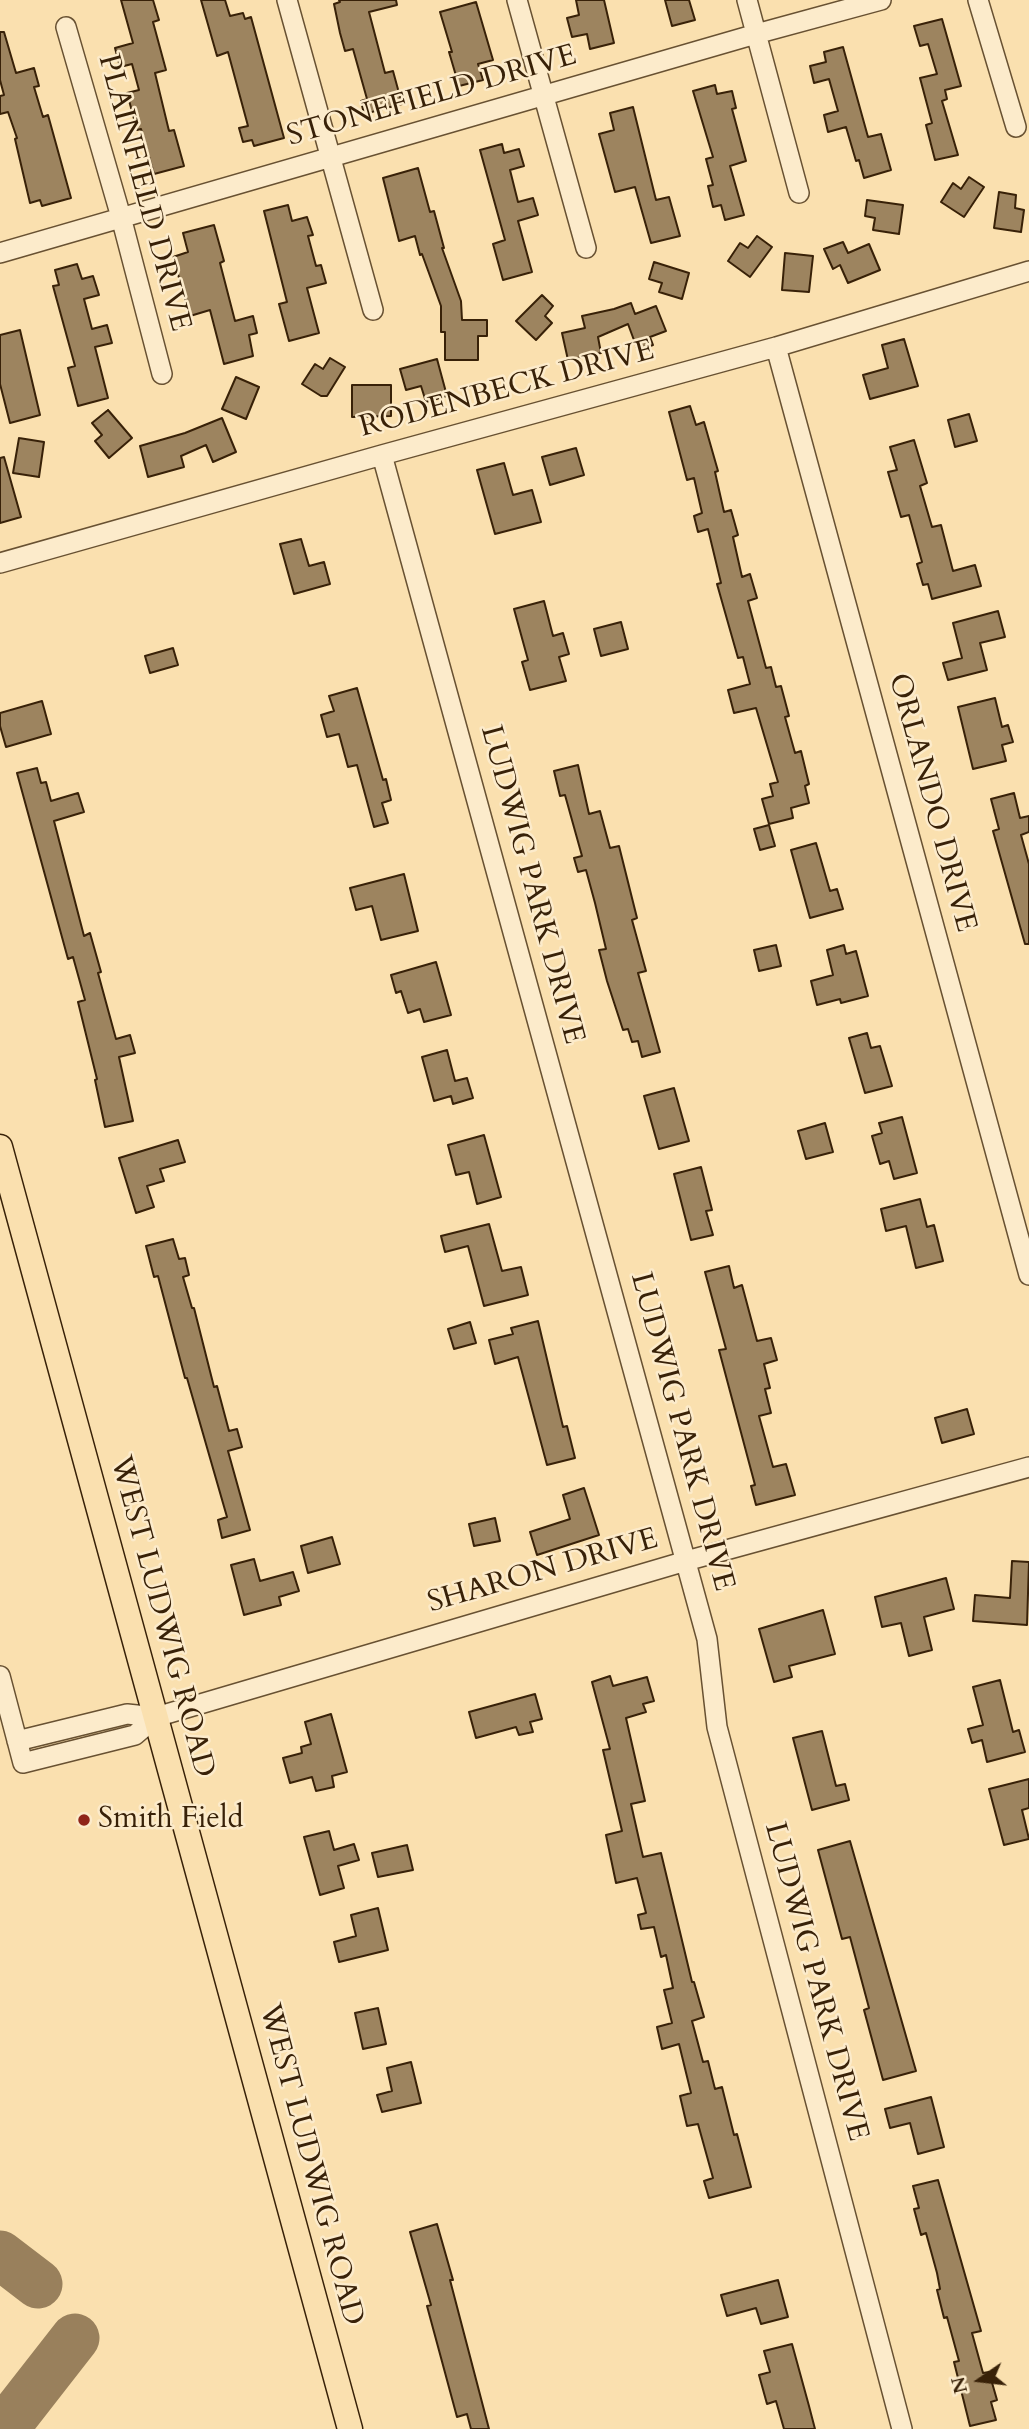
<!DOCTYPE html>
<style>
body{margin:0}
#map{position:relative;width:1029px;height:2429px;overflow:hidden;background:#fae0af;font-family:Cardo,serif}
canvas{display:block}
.north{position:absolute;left:945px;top:2345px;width:70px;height:70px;-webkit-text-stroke:5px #fcebcb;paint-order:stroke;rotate:256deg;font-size:19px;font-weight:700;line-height:28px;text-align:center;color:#382108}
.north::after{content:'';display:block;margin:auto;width:24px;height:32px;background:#382108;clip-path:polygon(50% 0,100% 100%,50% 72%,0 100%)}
</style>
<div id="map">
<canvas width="1029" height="2429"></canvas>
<div class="north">N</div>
</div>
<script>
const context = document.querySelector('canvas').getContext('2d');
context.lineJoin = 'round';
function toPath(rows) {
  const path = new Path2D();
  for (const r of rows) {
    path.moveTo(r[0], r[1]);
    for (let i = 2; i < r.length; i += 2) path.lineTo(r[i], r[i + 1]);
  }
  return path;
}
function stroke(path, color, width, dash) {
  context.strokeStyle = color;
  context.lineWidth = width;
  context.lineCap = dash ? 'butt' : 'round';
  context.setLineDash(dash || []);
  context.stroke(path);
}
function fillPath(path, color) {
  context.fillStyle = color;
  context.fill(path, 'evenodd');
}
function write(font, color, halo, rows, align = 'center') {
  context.font = font + ' Cardo,serif';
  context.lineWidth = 5;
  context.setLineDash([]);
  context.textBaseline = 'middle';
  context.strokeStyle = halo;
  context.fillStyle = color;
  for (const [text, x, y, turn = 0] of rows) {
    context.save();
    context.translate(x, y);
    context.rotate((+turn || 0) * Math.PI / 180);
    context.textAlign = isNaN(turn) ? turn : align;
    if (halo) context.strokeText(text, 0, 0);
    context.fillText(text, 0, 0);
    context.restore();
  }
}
stroke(toPath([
 [0,2255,38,2284],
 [4,2429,75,2338]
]), '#99805c', 49);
const building = toPath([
 [121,0,153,0,159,20,153,22,166,70,155,73,169,131,174,130,184,166,154,174,141,129,137,130,127,93,139,90,132,64,120,67,115,48,133,43,121,0],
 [201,0,225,0,230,16,243,13,245,19,251,17,284,138,254,146,252,140,243,142,239,128,248,126,228,52,217,56,201,0],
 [339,0,396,0,397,5,369,12,385,73,393,71,402,104,364,114,361,101,367,99,353,49,345,51,340,33,334,4,340,2,339,0],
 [576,0,604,0,614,43,590,49,587,34,572,37,567,18,579,15,576,0],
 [665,0,689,0,695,20,672,26,665,0],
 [476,2,493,60,478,64,483,80,459,86,449,52,452,52,440,12,476,2],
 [942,19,961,86,945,90,947,99,942,101,958,155,935,160,926,125,932,123,920,78,937,74,928,44,920,46,914,26,942,19],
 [0,32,4,32,16,73,34,68,39,86,34,87,43,117,48,115,71,198,42,206,40,200,30,203,15,139,17,138,8,112,0,114,0,96,4,95,0,80,0,32],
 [843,47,868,137,881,134,891,170,864,178,859,160,856,161,846,127,828,132,824,115,838,111,829,79,814,83,810,66,826,62,824,52,843,47],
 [715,85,717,94,732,91,736,108,732,109,746,161,730,166,744,215,725,220,721,205,713,207,708,186,713,185,706,159,713,157,693,91,715,85],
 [633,107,656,200,669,197,680,236,651,243,635,187,615,192,599,134,614,130,610,113,633,107],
 [502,144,504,153,519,149,524,166,510,170,518,202,533,198,538,215,518,221,532,272,503,280,493,244,505,240,480,150,502,144],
 [418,168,430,212,434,211,444,248,442,248,461,301,462,320,487,320,487,336,478,336,478,360,445,360,445,332,441,332,441,306,422,254,420,255,415,236,399,241,383,178,418,168],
 [969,177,984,187,964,217,941,202,953,183,961,189,969,177],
 [999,192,1016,195,1015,208,1024,210,1021,232,994,228,999,192],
 [867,200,903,205,899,234,873,230,875,218,865,216,867,200],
 [288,205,292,221,307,217,313,235,308,236,316,266,321,265,326,283,307,288,319,333,289,341,279,304,287,302,264,211,288,205],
 [214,225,224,261,220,263,235,321,253,316,257,333,249,335,253,356,224,364,210,310,190,316,173,257,188,252,183,233,214,225],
 [757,236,772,247,750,277,728,261,740,243,748,248,757,236],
 [843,242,848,253,869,244,880,270,848,283,840,265,833,269,824,249,843,242],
 [785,253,813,256,809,292,782,290,785,253],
 [654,262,689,273,682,299,659,292,662,283,649,279,654,262],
 [77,264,82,279,93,276,99,295,84,299,92,329,107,325,112,343,95,347,108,398,78,406,68,368,75,366,53,286,59,285,55,270,77,264],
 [542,295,553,306,545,316,552,323,536,340,516,321,542,295],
 [631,303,635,314,656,306,666,331,650,337,653,345,638,351,628,324,598,337,601,353,568,360,562,333,585,328,582,316,614,309,631,303],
 [20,330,40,415,10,423,0,384,0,335,20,330],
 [904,339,918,386,870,399,863,375,888,368,882,345,904,339],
 [330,358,345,367,327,396,321,396,302,384,315,364,323,369,330,358],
 [437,359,447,396,426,402,421,386,406,390,400,369,437,359],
 [236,377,259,387,246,419,222,409,236,377],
 [352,385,391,385,391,416,352,417,352,385],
 [690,406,696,425,704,422,718,471,715,472,724,512,731,510,738,535,733,537,742,577,750,574,757,598,748,601,766,668,771,667,776,687,781,686,789,716,785,717,795,753,801,751,809,784,805,786,809,803,791,808,793,818,769,824,762,799,773,796,770,784,778,782,756,708,734,713,728,690,750,684,743,657,738,658,717,584,721,583,708,529,698,532,694,516,702,513,694,478,687,480,669,412,690,406],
 [108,410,132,438,109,458,95,441,102,435,92,423,108,410],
 [969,414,977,441,955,447,948,420,969,414],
 [222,418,236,452,213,462,206,445,181,456,184,467,148,477,140,446,185,433,222,418],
 [19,438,44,442,39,477,13,473,19,438],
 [914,440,927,483,920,486,932,527,941,525,953,571,975,565,981,586,932,599,928,584,923,585,917,564,922,562,909,515,901,517,888,472,897,470,890,447,914,440],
 [576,448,584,475,550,485,542,457,576,448],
 [4,457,21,517,0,523,0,458,4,457],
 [504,463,513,495,532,490,541,522,495,534,477,470,504,463],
 [301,539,309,566,324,562,330,584,294,594,280,544,301,539],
 [544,601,553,636,563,633,569,654,559,657,566,681,530,690,522,662,528,660,514,609,544,601],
 [998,611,1005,637,980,643,987,670,948,680,943,663,962,658,953,623,998,611],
 [621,622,628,649,601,656,594,629,621,622],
 [173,648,178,665,150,673,145,656,173,648],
 [357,688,383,780,386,779,391,800,382,803,388,823,374,827,357,765,348,767,339,734,327,737,321,715,334,711,329,696,357,688],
 [995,698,1002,727,1008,725,1013,742,1002,745,1006,761,973,769,958,707,995,698],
 [42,701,51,734,6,747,0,726,0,713,42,701],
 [578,765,589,814,600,811,610,848,619,846,637,918,632,920,646,971,638,973,660,1052,642,1057,638,1041,632,1042,628,1029,623,1030,607,981,599,950,606,949,595,903,586,870,578,872,574,858,582,856,565,795,560,796,554,771,578,765],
 [37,768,41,783,46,782,51,801,78,793,84,812,54,821,84,936,90,933,101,972,98,973,116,1039,130,1035,135,1053,119,1057,133,1121,105,1127,95,1080,97,1079,78,1002,85,1000,73,957,68,959,17,773,37,768],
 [1014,793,1020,818,1029,816,1029,832,1021,835,1029,864,1029,944,1025,944,993,831,999,829,991,799,1014,793],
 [769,825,775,846,760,850,754,829,769,825],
 [816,843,830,891,837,889,843,909,810,918,791,850,816,843],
 [404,874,418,931,381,940,372,906,356,910,350,888,404,874],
 [776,945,781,966,759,971,754,950,776,945],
 [844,945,846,954,856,951,868,996,841,1003,840,999,817,1005,811,981,833,975,827,950,844,945],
 [436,962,451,1015,424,1022,420,1009,408,1013,401,991,396,993,391,975,436,962],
 [867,1033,871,1048,880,1046,892,1086,865,1093,849,1038,867,1033],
 [447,1050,455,1081,467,1078,473,1098,453,1104,451,1096,434,1101,422,1057,447,1050],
 [674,1088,689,1141,659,1149,644,1096,674,1088],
 [902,1117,917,1173,894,1179,889,1161,880,1164,872,1136,882,1133,879,1123,902,1117],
 [825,1123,833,1152,806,1159,798,1131,825,1123],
 [484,1135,501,1197,477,1204,469,1172,456,1175,448,1145,484,1135],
 [178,1140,185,1162,160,1169,164,1181,147,1186,154,1207,136,1213,119,1158,178,1140],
 [701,1167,712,1210,706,1211,713,1235,691,1240,674,1174,701,1167],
 [920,1199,927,1227,934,1225,943,1261,916,1268,906,1226,886,1231,881,1209,920,1199],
 [489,1224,502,1271,521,1267,528,1295,484,1306,468,1246,445,1252,441,1236,489,1224],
 [173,1239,179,1259,185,1258,189,1275,183,1277,192,1308,194,1308,214,1387,217,1386,229,1431,237,1429,242,1447,228,1451,250,1530,222,1538,218,1520,227,1517,187,1378,185,1378,158,1276,154,1277,146,1246,173,1239],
 [729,1266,734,1288,742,1285,757,1341,771,1338,777,1360,764,1364,770,1388,765,1389,771,1413,759,1416,773,1467,786,1464,795,1495,756,1505,751,1486,755,1485,719,1350,726,1349,705,1272,729,1266],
 [538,1321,563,1427,567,1426,575,1458,547,1465,518,1357,495,1364,489,1340,513,1334,511,1328,538,1321],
 [470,1322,476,1343,454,1349,448,1329,470,1322],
 [967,1409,974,1434,942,1443,935,1418,967,1409],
 [584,1488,599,1535,537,1555,530,1532,570,1519,563,1495,584,1488],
 [495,1518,500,1541,474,1546,469,1524,495,1518],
 [332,1537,340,1564,308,1573,301,1546,332,1537],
 [254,1559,260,1581,293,1572,299,1591,279,1597,281,1605,244,1615,231,1565,254,1559],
 [1012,1561,1029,1562,1027,1625,973,1621,975,1595,1010,1598,1012,1561],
 [946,1578,954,1609,924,1617,932,1650,909,1656,901,1623,882,1627,875,1597,946,1578],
 [823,1610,835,1654,789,1666,792,1677,774,1682,759,1629,823,1610],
 [610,1676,613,1686,647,1677,654,1701,643,1704,646,1712,626,1718,645,1801,631,1804,643,1857,661,1853,692,1982,694,1982,704,2017,692,2021,703,2062,708,2061,715,2089,722,2087,734,2135,737,2134,751,2187,709,2198,704,2181,713,2178,698,2124,687,2126,680,2096,691,2093,679,2044,662,2049,657,2027,672,2023,664,1990,673,1988,666,1955,661,1957,654,1927,641,1929,638,1915,646,1913,637,1878,616,1883,606,1835,622,1831,603,1750,610,1749,592,1682,610,1676],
 [1000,1680,1013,1732,1019,1730,1025,1752,987,1762,982,1740,972,1743,968,1729,983,1725,973,1687,1000,1680],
 [535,1694,542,1719,530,1722,533,1732,519,1735,516,1727,476,1738,469,1712,535,1694],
 [331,1714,347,1772,332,1776,334,1787,316,1791,312,1777,290,1783,283,1758,302,1753,301,1747,311,1744,305,1722,331,1714],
 [822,1731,836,1786,845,1784,849,1800,812,1810,793,1738,822,1731],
 [1029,1779,1029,1808,1022,1810,1029,1839,1004,1845,989,1789,1029,1779],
 [329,1831,334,1850,354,1844,359,1860,338,1866,344,1888,320,1895,304,1837,329,1831],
 [850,1841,916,2071,883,2080,864,2010,869,2008,850,1937,842,1939,818,1850,850,1841],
 [407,1845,413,1870,378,1877,372,1853,407,1845],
 [378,1908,388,1950,339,1962,334,1942,356,1936,351,1915,378,1908],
 [378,2008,386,2044,363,2049,355,2013,378,2008],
 [411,2062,421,2103,382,2112,377,2095,392,2091,387,2068,411,2062],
 [931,2097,944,2147,918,2154,910,2123,890,2128,885,2109,931,2097],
 [938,2180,981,2331,972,2333,983,2373,989,2372,997,2400,991,2402,996,2420,970,2426,954,2362,959,2361,947,2317,944,2318,937,2290,940,2289,937,2273,926,2233,921,2235,914,2209,919,2208,913,2186,938,2180],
 [437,2224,453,2280,450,2280,489,2429,471,2429,467,2414,457,2417,427,2306,431,2305,410,2232,437,2224],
 [778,2280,788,2317,761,2324,756,2308,727,2316,721,2295,778,2280],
 [792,2344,809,2406,815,2429,784,2429,776,2401,767,2404,759,2375,770,2372,764,2351,792,2344]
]);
fillPath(building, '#9d845f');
stroke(building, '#382108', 2);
const minor = toPath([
 [287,0,373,310],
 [517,0,586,248],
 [747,0,799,193],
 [978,0,1016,127],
 [66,27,121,217,162,374],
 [0,253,756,34,881,0],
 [776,347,1029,1275],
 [382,455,707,1639,717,1727,902,2429],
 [0,563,382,455,776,347,1029,271],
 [0,1676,23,1763,135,1735,156,1717],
 [17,1741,127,1714,156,1717,686,1561,1029,1467]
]);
const major = toPath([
 [0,1147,350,2429]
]);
stroke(minor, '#685132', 22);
stroke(major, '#382108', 27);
stroke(minor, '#fcebcb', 19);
stroke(major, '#fae0af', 24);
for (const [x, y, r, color] of [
 [84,1820,7,"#8f2418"]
]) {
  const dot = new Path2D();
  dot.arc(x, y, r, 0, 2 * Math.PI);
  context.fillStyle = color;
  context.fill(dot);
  stroke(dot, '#fcebcb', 2.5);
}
write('30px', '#382108', '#fcebcb', [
 ["STONEFIELD DRIVE",432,97,-16],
 ["PLAINFIELD DRIVE",143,193,75],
 ["RODENBECK DRIVE",507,390,-15],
 ["ORLANDO DRIVE",931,803,75],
 ["LUDWIG PARK DRIVE",531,885,75],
 ["LUDWIG PARK DRIVE",681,1432,75],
 ["SHARON DRIVE",543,1572,-16],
 ["WEST LUDWIG ROAD",161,1617,75],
 ["LUDWIG PARK DRIVE",815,1982,75],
 ["WEST LUDWIG ROAD",310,2165,75]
]);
write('30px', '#382108', '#fcebcb', [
 ["Smith Field",98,1820]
], 'left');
</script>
